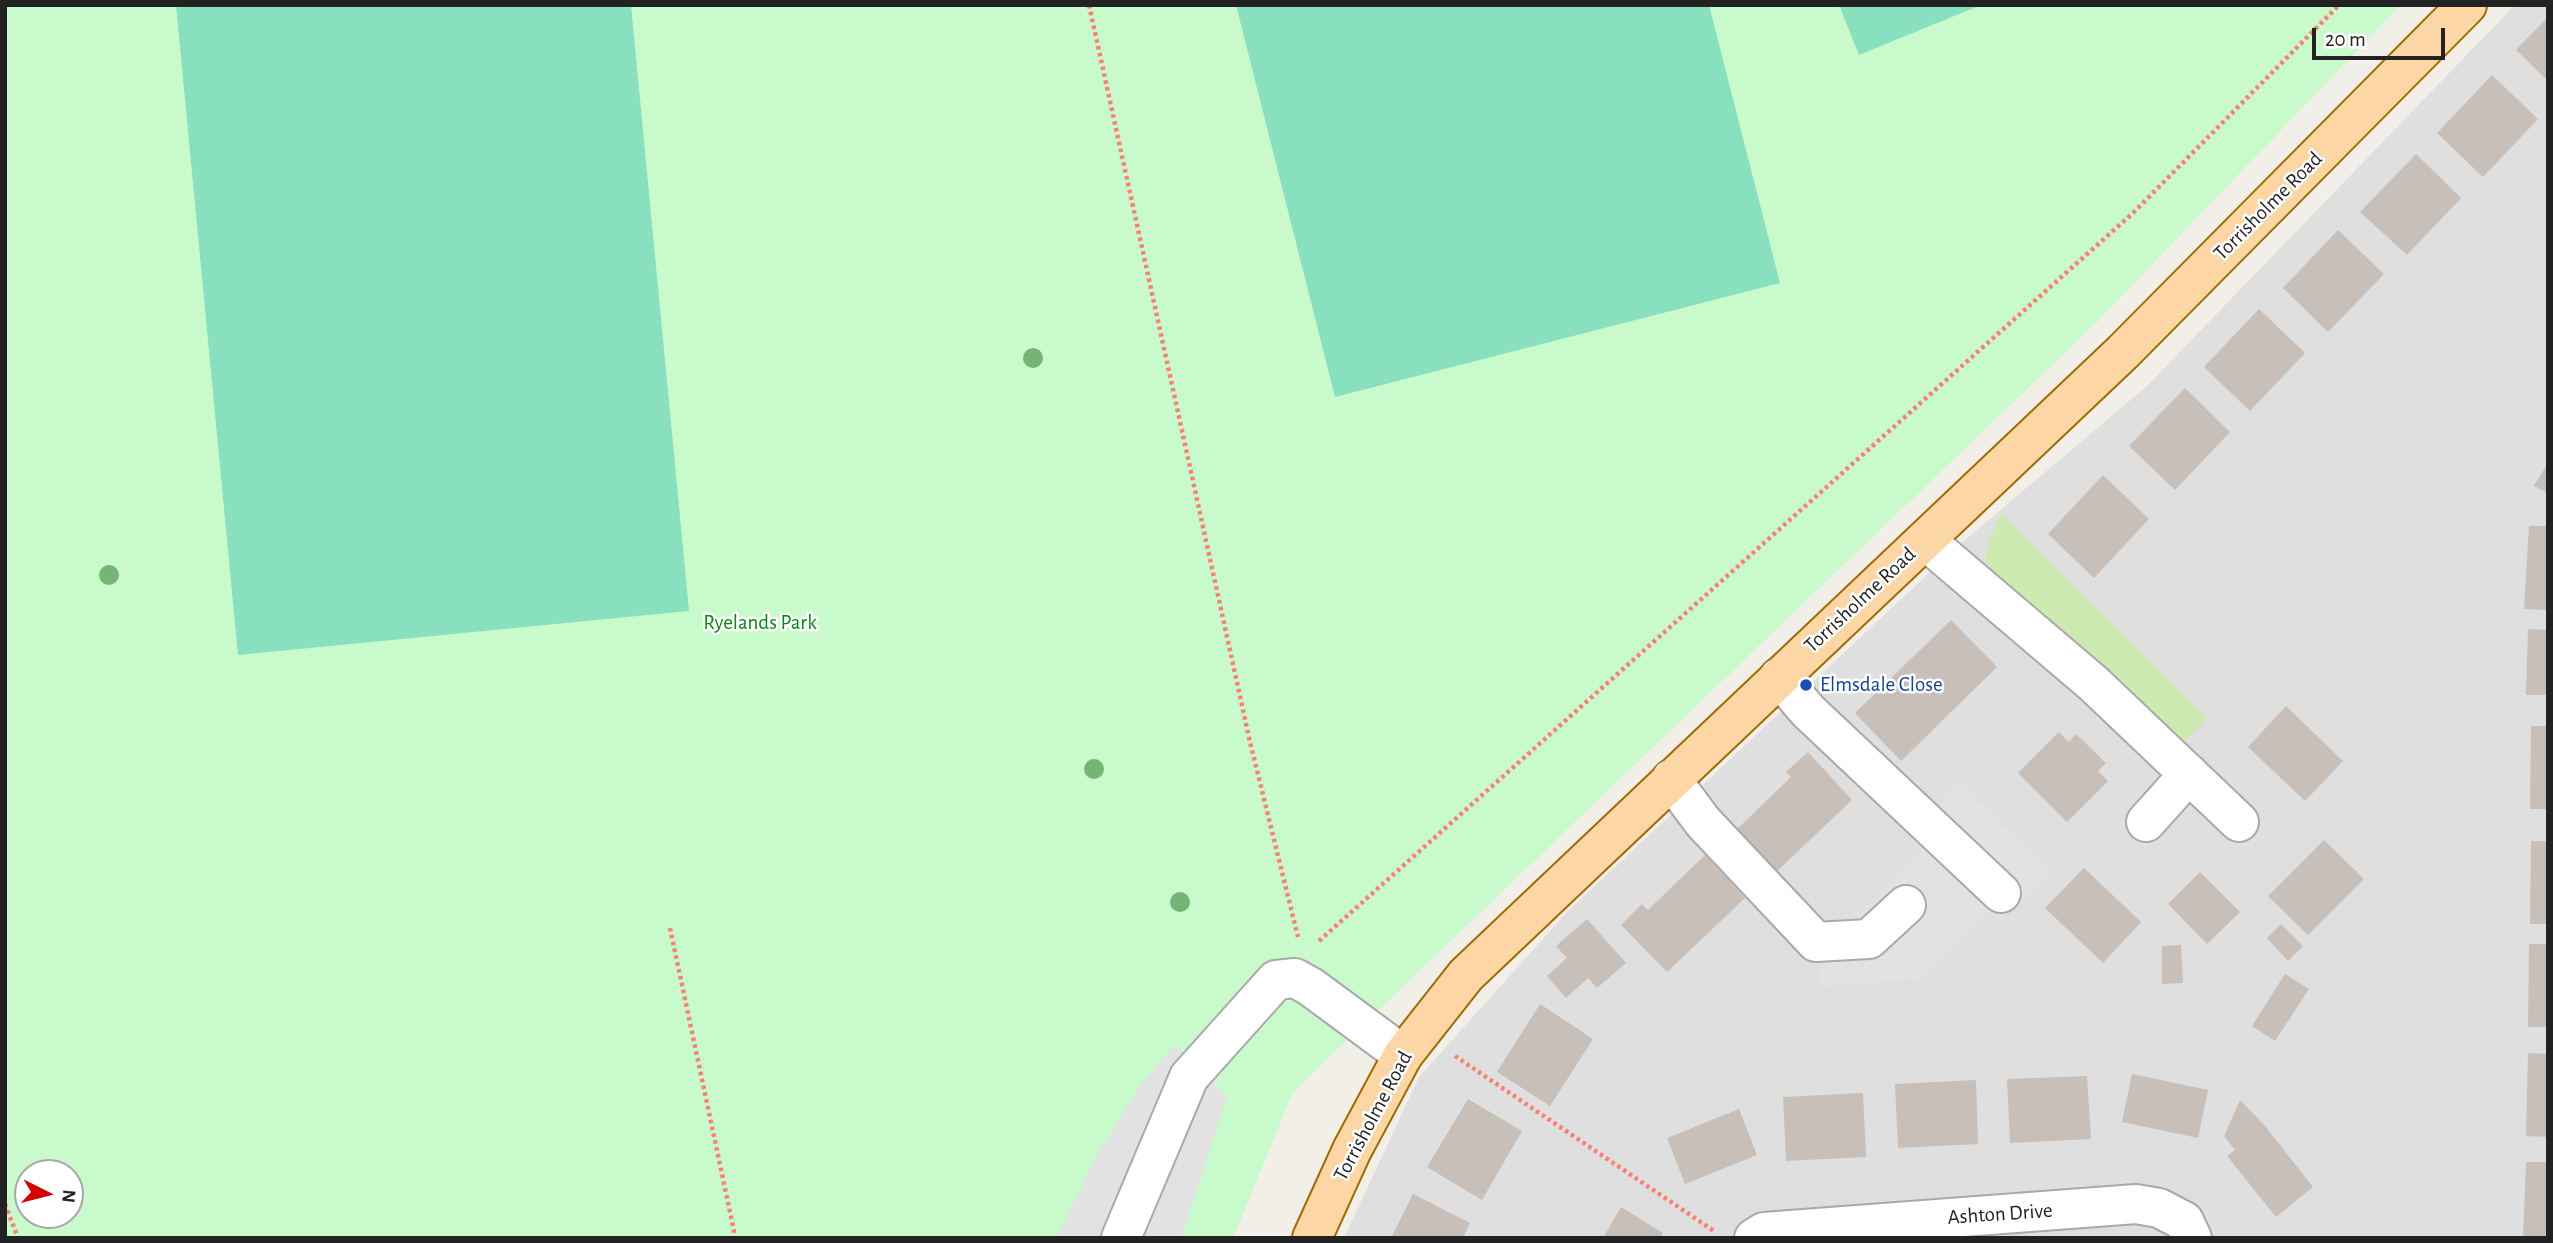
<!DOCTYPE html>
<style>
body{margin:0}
#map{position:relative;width:2553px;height:1243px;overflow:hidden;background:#f2efe9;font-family:"Alegreya Sans",sans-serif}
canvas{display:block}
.frame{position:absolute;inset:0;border:7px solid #222;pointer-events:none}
.north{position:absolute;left:14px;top:1159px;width:70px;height:70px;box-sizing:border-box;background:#fff;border:2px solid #a7a7a7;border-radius:50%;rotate:96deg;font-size:19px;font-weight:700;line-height:28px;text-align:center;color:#222}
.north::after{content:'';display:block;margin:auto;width:24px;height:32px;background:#d40000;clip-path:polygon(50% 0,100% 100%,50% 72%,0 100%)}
.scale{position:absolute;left:2312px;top:28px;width:133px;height:32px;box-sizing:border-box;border:4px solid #222;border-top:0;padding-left:9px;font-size:21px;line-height:24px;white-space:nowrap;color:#222;-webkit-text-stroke:5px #fff;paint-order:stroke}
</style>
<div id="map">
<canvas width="2553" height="1243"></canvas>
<div class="frame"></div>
<div class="north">N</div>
<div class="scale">20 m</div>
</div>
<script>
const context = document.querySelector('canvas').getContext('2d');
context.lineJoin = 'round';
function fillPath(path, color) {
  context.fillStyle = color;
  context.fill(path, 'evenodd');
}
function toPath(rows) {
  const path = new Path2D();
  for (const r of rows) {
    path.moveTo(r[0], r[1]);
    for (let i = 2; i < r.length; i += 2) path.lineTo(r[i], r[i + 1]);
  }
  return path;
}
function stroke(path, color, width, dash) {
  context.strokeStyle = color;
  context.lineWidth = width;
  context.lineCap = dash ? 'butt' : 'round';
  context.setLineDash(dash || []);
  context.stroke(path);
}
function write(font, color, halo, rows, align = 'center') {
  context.font = font + ' "Alegreya Sans",sans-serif';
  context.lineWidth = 5;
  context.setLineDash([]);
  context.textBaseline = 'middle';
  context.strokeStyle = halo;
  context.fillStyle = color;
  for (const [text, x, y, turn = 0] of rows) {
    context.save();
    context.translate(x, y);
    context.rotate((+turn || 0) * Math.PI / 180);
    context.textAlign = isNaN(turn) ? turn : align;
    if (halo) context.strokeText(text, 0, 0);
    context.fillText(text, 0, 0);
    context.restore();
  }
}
fillPath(toPath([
 [2515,5,2548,5,2548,1238,1344,1238,1419,1077,1568,911,1958,546,2147,386]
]), '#e0dfdf');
fillPath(toPath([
 [2001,514,2207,718,2186,741,1996,581,1985,559,1990,538]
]), '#cdebb0');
fillPath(toPath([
 [5,5,2401,5,2095,324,1293,1092,1233,1238,5,1238],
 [28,1173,70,1173,70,1215,28,1215]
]), '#c8facc');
fillPath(toPath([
 [176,5,631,5,689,611,238,655],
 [1236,5,1709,5,1780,283,1335,397],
 [1839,5,1981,5,1859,55]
]), '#88e0be');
fillPath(toPath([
 [1960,785,2052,873,1999,922,1985,910,1919,979,1818,987,1822,923,1851,923,1923,850,1935,811],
 [1174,1045,1227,1096,1181,1238,1057,1238,1096,1157,1137,1090]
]), '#e2e2e2');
fillPath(toPath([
 [2548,17,2548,81,2516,50],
 [2492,75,2538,119,2483,177,2437,133],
 [2416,154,2461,198,2407,255,2360,212],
 [2338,230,2384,274,2328,332,2283,288],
 [2259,309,2305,353,2250,411,2204,367],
 [2185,388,2230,432,2175,490,2129,446],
 [2548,462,2548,493,2534,486],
 [2103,475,2149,519,2094,578,2048,534],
 [2529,526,2548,526,2548,610,2524,609],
 [1951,620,1997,667,1901,761,1855,713],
 [2528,629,2548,630,2548,695,2526,695],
 [2286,706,2343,761,2305,801,2248,747],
 [2531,726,2548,726,2548,809,2530,809],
 [2059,732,2069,742,2076,734,2106,763,2098,771,2108,781,2067,822,2018,773],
 [1808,752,1852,800,1774,874,1734,832,1791,777,1786,772],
 [2324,840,2364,879,2308,935,2268,896],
 [2531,841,2548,841,2548,924,2530,924],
 [1705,855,1745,898,1667,972,1621,925,1642,904,1648,910],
 [2084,868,2141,922,2103,963,2045,908],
 [2200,872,2240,912,2207,944,2168,904],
 [1587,919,1626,963,1597,988,1588,978,1566,998,1547,976,1567,958,1556,946],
 [2281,924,2303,946,2288,961,2267,938],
 [2529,944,2548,944,2548,1027,2528,1027],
 [2181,945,2183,983,2162,984,2162,946],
 [2285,974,2309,989,2275,1041,2252,1026],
 [1540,1004,1593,1039,1550,1106,1497,1072],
 [2528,1053,2548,1054,2548,1137,2526,1136],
 [2132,1074,2208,1090,2198,1138,2122,1122],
 [2087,1076,2091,1139,2010,1143,2007,1079],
 [1976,1080,1978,1144,1898,1148,1895,1084],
 [1863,1093,1866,1157,1786,1161,1783,1097],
 [1468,1099,1522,1131,1482,1200,1427,1167],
 [2240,1100,2265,1126,2313,1187,2276,1217,2227,1156,2235,1150,2224,1136],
 [1739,1109,1757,1155,1685,1184,1667,1138],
 [2526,1162,2548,1162,2548,1238,2523,1238],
 [1413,1194,1470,1223,1463,1238,1391,1238],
 [1621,1207,1663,1233,1660,1238,1603,1238]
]), '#c7bfb8');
const minor = toPath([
 [1925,540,2094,684,2239,822],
 [1779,677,1808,711,2001,893],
 [1671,779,1703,822,1816,942,1869,939,1906,905],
 [2146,822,2189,774],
 [1121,1238,1189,1077,1276,980,1295,978,1311,987,1403,1055],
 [1754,1238,1764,1232,2136,1204,2159,1208,2184,1221,2192,1238]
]);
const major = toPath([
 [1312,1238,1352,1150,1403,1055,1466,975,2123,352,2467,5]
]);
stroke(minor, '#a9a9a9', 42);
stroke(major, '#a06b00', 42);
stroke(toPath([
 [1089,5,1250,742,1298,937],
 [670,928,734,1231,732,1238],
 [1319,941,2133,213,2339,5],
 [1455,1056,1714,1231],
 [5,1204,18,1238]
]), '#fa8072', 4.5, [3.5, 3.5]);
stroke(minor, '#fff', 38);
stroke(major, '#fcd6a4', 38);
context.fillStyle = '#74b475';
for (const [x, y] of [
 [1033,358],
 [109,575],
 [1094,769],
 [1180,902]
]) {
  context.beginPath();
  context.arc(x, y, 10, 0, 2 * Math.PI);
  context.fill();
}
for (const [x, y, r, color] of [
 [1806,685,7,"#1a4fb4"]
]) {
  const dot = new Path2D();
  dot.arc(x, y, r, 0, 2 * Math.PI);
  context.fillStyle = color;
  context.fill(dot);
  stroke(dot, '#fff', 2.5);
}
write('21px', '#222', '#fff', [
 ["Torrisholme Road",2268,206,-45],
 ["Torrisholme Road",1860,600,-43],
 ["Torrisholme Road",1373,1116,-62],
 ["Ashton Drive",2000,1214,-4]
]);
write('21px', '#0c8416', '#fff', [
 ["Ryelands Park",760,623]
]);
write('21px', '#164399', '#fff', [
 ["Elmsdale Close",1820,685]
], 'left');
</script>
